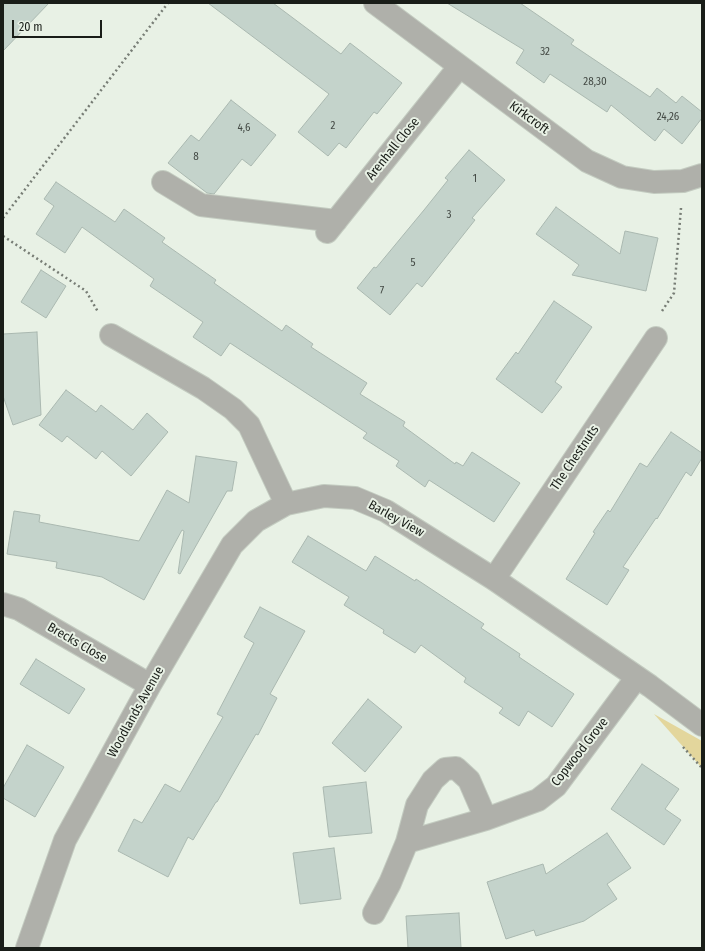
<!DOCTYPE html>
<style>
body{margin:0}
#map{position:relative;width:705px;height:951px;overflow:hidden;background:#e8f1e5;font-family:"Fira Sans Condensed",sans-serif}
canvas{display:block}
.frame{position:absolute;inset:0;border:4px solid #191d18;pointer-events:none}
.scale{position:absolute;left:12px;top:20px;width:90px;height:18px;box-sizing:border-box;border:2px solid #191d18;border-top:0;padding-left:5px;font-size:12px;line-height:14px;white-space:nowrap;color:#191d18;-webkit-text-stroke:3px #e8f1e5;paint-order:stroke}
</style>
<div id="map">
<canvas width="705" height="951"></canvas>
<div class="frame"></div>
<div class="scale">20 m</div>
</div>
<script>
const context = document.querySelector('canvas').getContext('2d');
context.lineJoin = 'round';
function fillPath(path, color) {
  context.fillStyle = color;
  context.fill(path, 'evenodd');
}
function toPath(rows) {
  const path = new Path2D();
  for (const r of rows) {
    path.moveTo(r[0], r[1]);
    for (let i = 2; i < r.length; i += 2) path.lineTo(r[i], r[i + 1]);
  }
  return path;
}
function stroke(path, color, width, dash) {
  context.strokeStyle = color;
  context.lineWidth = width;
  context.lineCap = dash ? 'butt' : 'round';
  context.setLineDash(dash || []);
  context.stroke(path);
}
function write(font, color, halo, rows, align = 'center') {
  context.font = font + ' "Fira Sans Condensed",sans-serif';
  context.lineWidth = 4;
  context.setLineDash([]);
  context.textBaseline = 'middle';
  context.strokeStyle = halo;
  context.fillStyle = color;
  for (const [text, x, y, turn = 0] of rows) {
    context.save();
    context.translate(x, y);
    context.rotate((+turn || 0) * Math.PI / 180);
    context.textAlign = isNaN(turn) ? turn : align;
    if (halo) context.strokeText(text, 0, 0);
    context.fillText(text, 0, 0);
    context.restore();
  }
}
fillPath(toPath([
 [654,714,702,741,702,768]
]), '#e3d69c');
const building = toPath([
 [3,3,49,3,3,51,3,3],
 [208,3,273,3,341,54,350,43,402,83,377,114,374,112,346,148,339,143,328,156,298,132,329,94,208,3],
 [447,3,520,3,574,40,571,44,650,97,657,88,676,103,682,96,702,112,702,118,682,144,664,129,655,141,611,105,607,112,550,74,544,83,516,63,524,50,447,3],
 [231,100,276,135,251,166,242,159,214,194,207,193,168,163,191,135,199,141,231,100],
 [469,150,505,180,472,218,475,220,422,287,417,283,390,315,357,288,374,267,376,268,424,210,448,180,445,178,469,150],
 [56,182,115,222,124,209,165,238,162,242,216,280,214,283,282,331,286,325,313,344,311,347,367,383,360,394,405,422,403,426,455,464,456,462,463,466,472,452,520,483,494,522,429,480,425,487,396,466,399,461,363,438,367,433,230,343,221,356,193,337,203,322,150,286,154,279,82,227,65,253,36,234,54,206,44,199,56,182],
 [556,207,620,254,625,231,658,238,646,291,572,275,579,265,536,234,556,207],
 [41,270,66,286,46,318,21,302,41,270],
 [554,301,592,327,555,382,562,387,542,413,496,379,516,352,518,354,554,301],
 [37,332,41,415,13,425,3,396,3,334,37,332],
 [66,390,96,412,101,405,133,430,147,413,168,432,131,476,102,451,96,459,67,436,62,442,39,425,66,390],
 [671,432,702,453,702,458,691,476,686,472,657,519,656,518,623,567,629,570,607,605,566,579,595,533,593,532,608,510,610,512,640,463,647,467,671,432],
 [196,456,237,462,232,491,227,491,180,574,178,573,184,531,182,530,144,600,102,577,56,568,57,562,7,554,14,511,40,515,39,522,139,541,167,490,189,503,196,456],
 [308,536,366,571,375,556,415,581,416,579,484,624,481,628,520,654,519,657,574,694,552,727,528,711,519,726,499,713,503,708,464,682,466,678,421,645,415,653,383,633,384,630,344,605,349,597,292,562,308,536],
 [260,607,305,631,270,694,277,698,258,735,256,734,217,802,216,802,193,840,188,837,168,877,118,851,134,819,142,823,165,784,180,792,223,717,217,714,254,643,244,637,260,607],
 [36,659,85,689,69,714,20,684,36,659],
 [368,699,402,727,365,772,332,743,368,699],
 [27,745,64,767,35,817,3,798,3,788,27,745],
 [642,764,679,789,665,809,681,820,664,845,611,809,642,764],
 [366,782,372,833,329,837,323,787,366,782],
 [607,833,631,868,607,884,617,899,584,921,536,936,534,930,506,939,487,882,543,864,546,874,607,833],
 [334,848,341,899,300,904,293,853,334,848],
 [459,913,461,948,408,948,406,916,459,913]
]);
fillPath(building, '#c4d3cb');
stroke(building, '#aab8b0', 1);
const minor = toPath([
 [375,3,587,161,622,177,654,182,683,181,702,175],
 [163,182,201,205,336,221],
 [327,232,459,67],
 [111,335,203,388,233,409,249,425,286,504],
 [494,579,656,338],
 [3,604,19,609,150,685],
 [407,842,486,819,538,800,556,786,637,677],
 [374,913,390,883,407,842,417,805,433,780,445,769,456,768,469,780,486,819],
 [27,948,65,840,150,685,232,545,256,521,286,504,324,496,355,498,386,511,494,579,650,686,702,725]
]);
stroke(minor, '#c3cbc0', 24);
stroke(toPath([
 [3,218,168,3],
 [3,236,86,291,98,312],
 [662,311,674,293,681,208],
 [683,747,702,768]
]), '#777d75', 2.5, [2, 3]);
stroke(minor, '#afb0aa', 22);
write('11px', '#444a45', null, [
 ["32",545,52],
 ["28,30",595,82],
 ["24,26",668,117],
 ["2",333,126],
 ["4,6",244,128],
 ["8",196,157],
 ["1",475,179],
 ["3",449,215],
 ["5",413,263],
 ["7",382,291]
]);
write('13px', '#191d18', '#e8f1e5', [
 ["Kirkcroft",529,118,36],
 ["Arenhall Close",393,149,-51],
 ["The Chestnuts",575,458,-56],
 ["Barley View",396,519,29],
 ["Brecks Close",77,643,30],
 ["Woodlands Avenue",136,712,-61],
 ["Copwood Grove",580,752,-52]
]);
</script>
